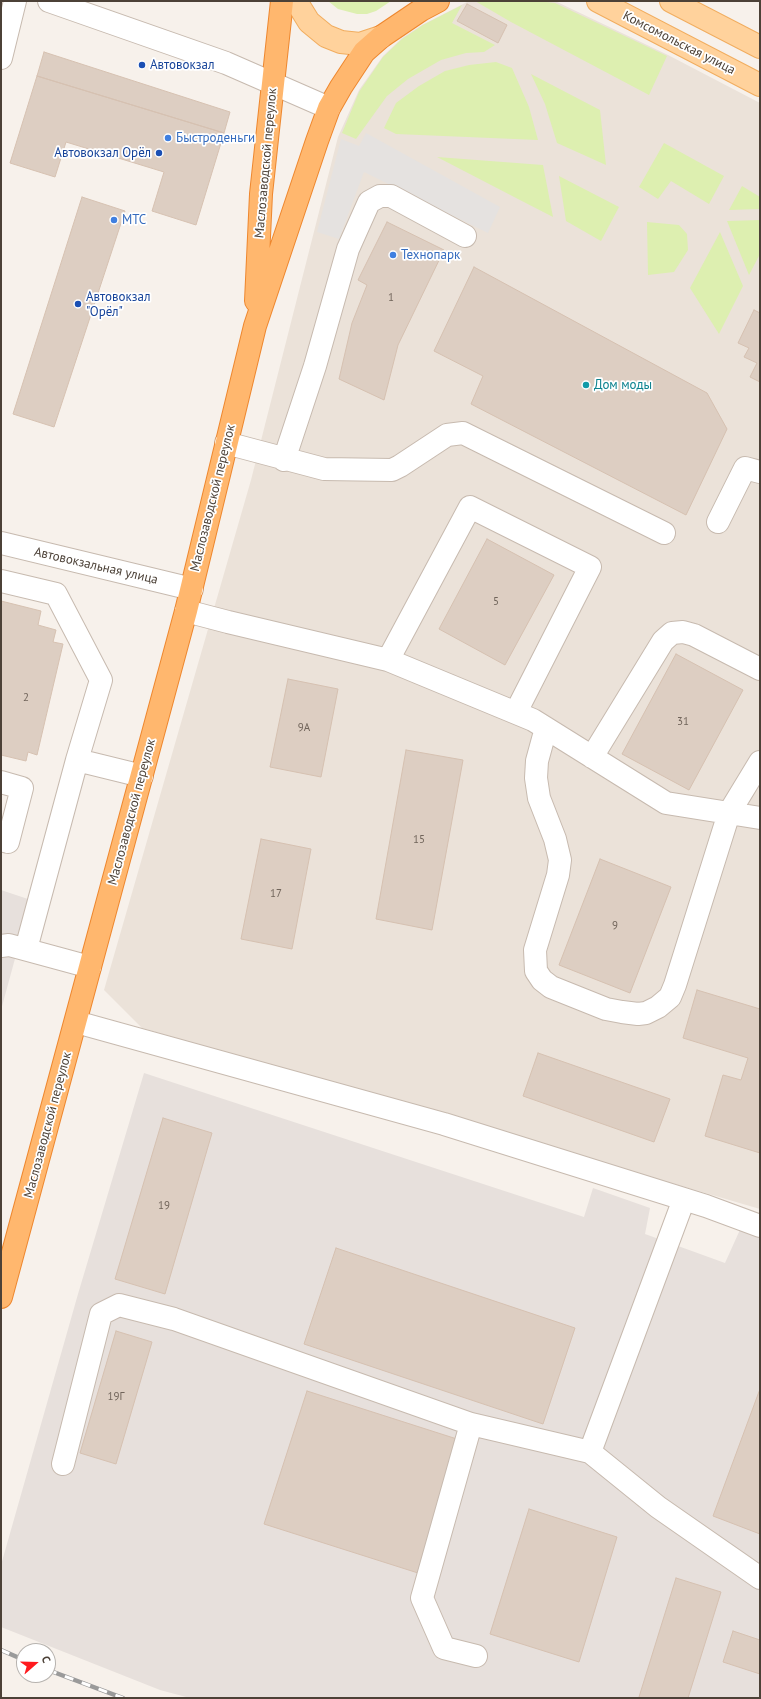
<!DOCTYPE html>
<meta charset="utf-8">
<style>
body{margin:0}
#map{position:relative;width:761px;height:1699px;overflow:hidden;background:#f7f1eb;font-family:"PT Sans",sans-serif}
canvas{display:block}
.frame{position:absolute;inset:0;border:2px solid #4c4137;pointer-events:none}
.north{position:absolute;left:16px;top:1643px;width:40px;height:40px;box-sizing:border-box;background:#fff;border:1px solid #b7b3af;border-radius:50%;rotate:70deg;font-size:11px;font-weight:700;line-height:16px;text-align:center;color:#4c4137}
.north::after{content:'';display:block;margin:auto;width:14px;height:18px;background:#ff1a1e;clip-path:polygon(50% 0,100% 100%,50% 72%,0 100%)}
</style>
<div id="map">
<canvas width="761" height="1699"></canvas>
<div class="frame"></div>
<div class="north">С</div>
</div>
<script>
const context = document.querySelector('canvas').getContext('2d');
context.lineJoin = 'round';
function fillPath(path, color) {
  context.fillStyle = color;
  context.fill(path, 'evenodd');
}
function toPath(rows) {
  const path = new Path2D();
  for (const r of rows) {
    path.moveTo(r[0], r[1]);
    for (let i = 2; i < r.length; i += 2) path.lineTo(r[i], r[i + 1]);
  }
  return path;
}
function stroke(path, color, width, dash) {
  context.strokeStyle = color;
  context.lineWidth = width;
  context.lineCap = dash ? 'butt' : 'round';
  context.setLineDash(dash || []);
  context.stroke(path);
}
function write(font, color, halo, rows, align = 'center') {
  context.font = font + ' "PT Sans",sans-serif';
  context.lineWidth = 3.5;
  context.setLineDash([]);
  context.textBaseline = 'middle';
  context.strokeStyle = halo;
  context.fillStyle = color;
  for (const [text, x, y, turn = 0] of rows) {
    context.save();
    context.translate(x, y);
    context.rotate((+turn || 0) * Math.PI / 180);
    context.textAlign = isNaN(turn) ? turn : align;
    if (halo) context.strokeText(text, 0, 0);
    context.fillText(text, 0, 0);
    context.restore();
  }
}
fillPath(toPath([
 [469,1,555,1,668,55,760,103,760,1209,142,1028,104,990,251,480,338,137,359,90,383,56,402,38,422,25]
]), '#ebe2d9');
fillPath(toPath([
 [1,890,31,900,1,1010],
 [144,1073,584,1217,593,1188,650,1208,645,1234,725,1263,748,1212,760,1217,760,1698,190,1698,160,1690,1,1627,1,1565,78,1294]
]), '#e7e0dc');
fillPath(toPath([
 [328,1,391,1,376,11,367,14,357,14,338,9],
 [475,1,538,1,555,3,667,56,649,95,511,22],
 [462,5,452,23,495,45,484,52,466,53,441,60,408,79,387,96,356,139,342,133,359,92,383,57,402,39,423,25],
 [496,62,512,68,529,107,538,140,396,134,384,128,396,103,419,86,445,71,469,65],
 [531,74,600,110,606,165,557,143,545,104],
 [664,143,724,176,709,204,671,181,658,199,639,187],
 [437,157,543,165,553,217,518,199],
 [559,176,619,207,601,241,566,221],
 [742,186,760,197,760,209,729,210],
 [760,220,760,254,749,275,727,221],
 [647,222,679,225,687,234,688,250,674,272,648,275],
 [720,232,743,286,719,334,690,288]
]), '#ddefb0');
fillPath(toPath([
 [366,133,500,207,488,233,364,172,339,239,317,232,341,139,359,146]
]), '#e5e2e0');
const building = toPath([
 [467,4,507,25,498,43,457,21,467,4],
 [44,52,230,112,224,133,37,76,44,52],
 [37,76,224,133,196,225,152,211,164,172,66,142,55,177,10,163,37,76],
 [82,197,125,211,54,427,13,414,82,197],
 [387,222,444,250,398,345,384,400,339,379,352,323,367,285,358,280,387,222],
 [474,267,707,393,727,429,686,515,471,404,483,376,434,351,474,267],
 [754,310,760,313,760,382,750,377,757,363,744,357,749,348,738,343,754,310],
 [487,539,554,575,505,665,439,629,487,539],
 [1,601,41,611,38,625,56,630,53,642,63,644,37,755,28,752,26,761,1,755,1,601],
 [676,654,743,690,689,790,622,754,676,654],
 [288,679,338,689,321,777,270,767,288,679],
 [406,750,463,760,432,930,376,919,406,750],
 [261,839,311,849,292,949,241,939,261,839],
 [600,859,671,887,630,993,559,965,600,859],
 [697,990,760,1009,760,1153,705,1136,723,1075,741,1080,748,1058,683,1038,697,990],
 [538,1053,670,1099,654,1142,523,1096,538,1053],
 [163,1118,212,1133,165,1294,115,1279,163,1118],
 [336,1248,575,1328,543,1424,304,1344,336,1248],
 [116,1331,152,1342,116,1464,80,1453,116,1331],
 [760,1389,760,1534,713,1516,760,1389],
 [307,1391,460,1440,418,1573,264,1524,307,1391],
 [529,1509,617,1537,579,1662,490,1634,529,1509],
 [676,1578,721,1592,688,1698,642,1698,639,1697,676,1578],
 [733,1631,760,1640,760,1674,723,1662,733,1631]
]);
fillPath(building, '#ddcec2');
stroke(building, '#d6c1b1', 1);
const minor = toPath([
 [49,1,226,63,329,108],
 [1,58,15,1],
 [226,443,324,469,392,470,400,466,447,435,463,433,664,533],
 [284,460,315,366,348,249,369,202,380,196,391,196,465,236],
 [718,522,745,468,760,472],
 [1,543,192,589],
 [1,581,56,594,101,680,77,760,26,949],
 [186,611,228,622,388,660,533,720,666,803,760,818],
 [388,660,470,507,590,567,516,712],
 [546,728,537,761,536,778,539,798,555,839,560,860,558,875,535,950,536,971,542,980,551,987,606,1009,622,1012,638,1014,646,1013,658,1007,670,997,675,985,729,813,760,762],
 [592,757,663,641,672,633,683,632,694,635,760,669],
 [77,760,142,776],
 [1,782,22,788,8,842,1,840],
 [1,946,9,945,90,967],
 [76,1022,444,1124,706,1206,760,1226],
 [471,1424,422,1598,444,1648,476,1656],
 [590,1452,658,1507,760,1578],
 [63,1464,101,1314,119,1305,174,1319,471,1424,590,1452,684,1199]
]);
const major = toPath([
 [296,1,309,22,326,36,341,42,360,44,381,37],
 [598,1,760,85],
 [671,1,760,47]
]);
const highway = toPath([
 [256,301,261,194,282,1],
 [1,1297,186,611,255,326,317,141,329,108,341,87,364,52,381,37,421,10,438,1]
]);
stroke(minor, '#c7baaf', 24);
stroke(major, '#f1ad5f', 24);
stroke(highway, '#ee872e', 24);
stroke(minor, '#fff', 22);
stroke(major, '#ffd29c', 22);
stroke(highway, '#ffb76e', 22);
const rail = toPath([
 [1,1650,24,1660],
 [48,1670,123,1698]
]);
stroke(rail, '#9a9a9a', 4.5);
stroke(rail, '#fff', 3, [9]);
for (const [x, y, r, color] of [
 [142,65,4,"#1a4fb4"],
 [168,138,4,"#3f7fe0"],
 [159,153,4,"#1a4fb4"],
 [114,220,4,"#3f7fe0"],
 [393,255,4,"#3f7fe0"],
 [78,304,4,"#1a4fb4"],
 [586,385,4,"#0f9aa8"]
]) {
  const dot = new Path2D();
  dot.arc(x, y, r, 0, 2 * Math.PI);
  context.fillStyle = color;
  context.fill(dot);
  stroke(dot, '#fff', 1.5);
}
write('11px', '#70645a', null, [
 ["1",391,298],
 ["5",496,602],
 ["2",26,698],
 ["31",683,722],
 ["9А",304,728],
 ["15",419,840],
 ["17",276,894],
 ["9",615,926],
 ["19",164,1206],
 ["19Г",116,1397]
]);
write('13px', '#4c4137', '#fff', [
 ["Комсомольская улица",679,43,27],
 ["Маслозаводской переулок",266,163,-85],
 ["Маслозаводской переулок",213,498,-76],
 ["Автовокзальная улица",96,566,13],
 ["Маслозаводской переулок",132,812,-75],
 ["Маслозаводской переулок",48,1125,-75]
]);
write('13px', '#164399', '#fff', [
 ["Автовокзал",150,65],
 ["Автовокзал Орёл",151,153,"right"],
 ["Автовокзал",86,297],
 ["\"Орёл\"",86,312]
], 'left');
write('13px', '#366cbe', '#fff', [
 ["Быстроденьги",176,138],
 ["МТС",122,220],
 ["Технопарк",401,255]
], 'left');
write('13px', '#0d838f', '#fff', [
 ["Дом моды",594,385]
], 'left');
</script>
